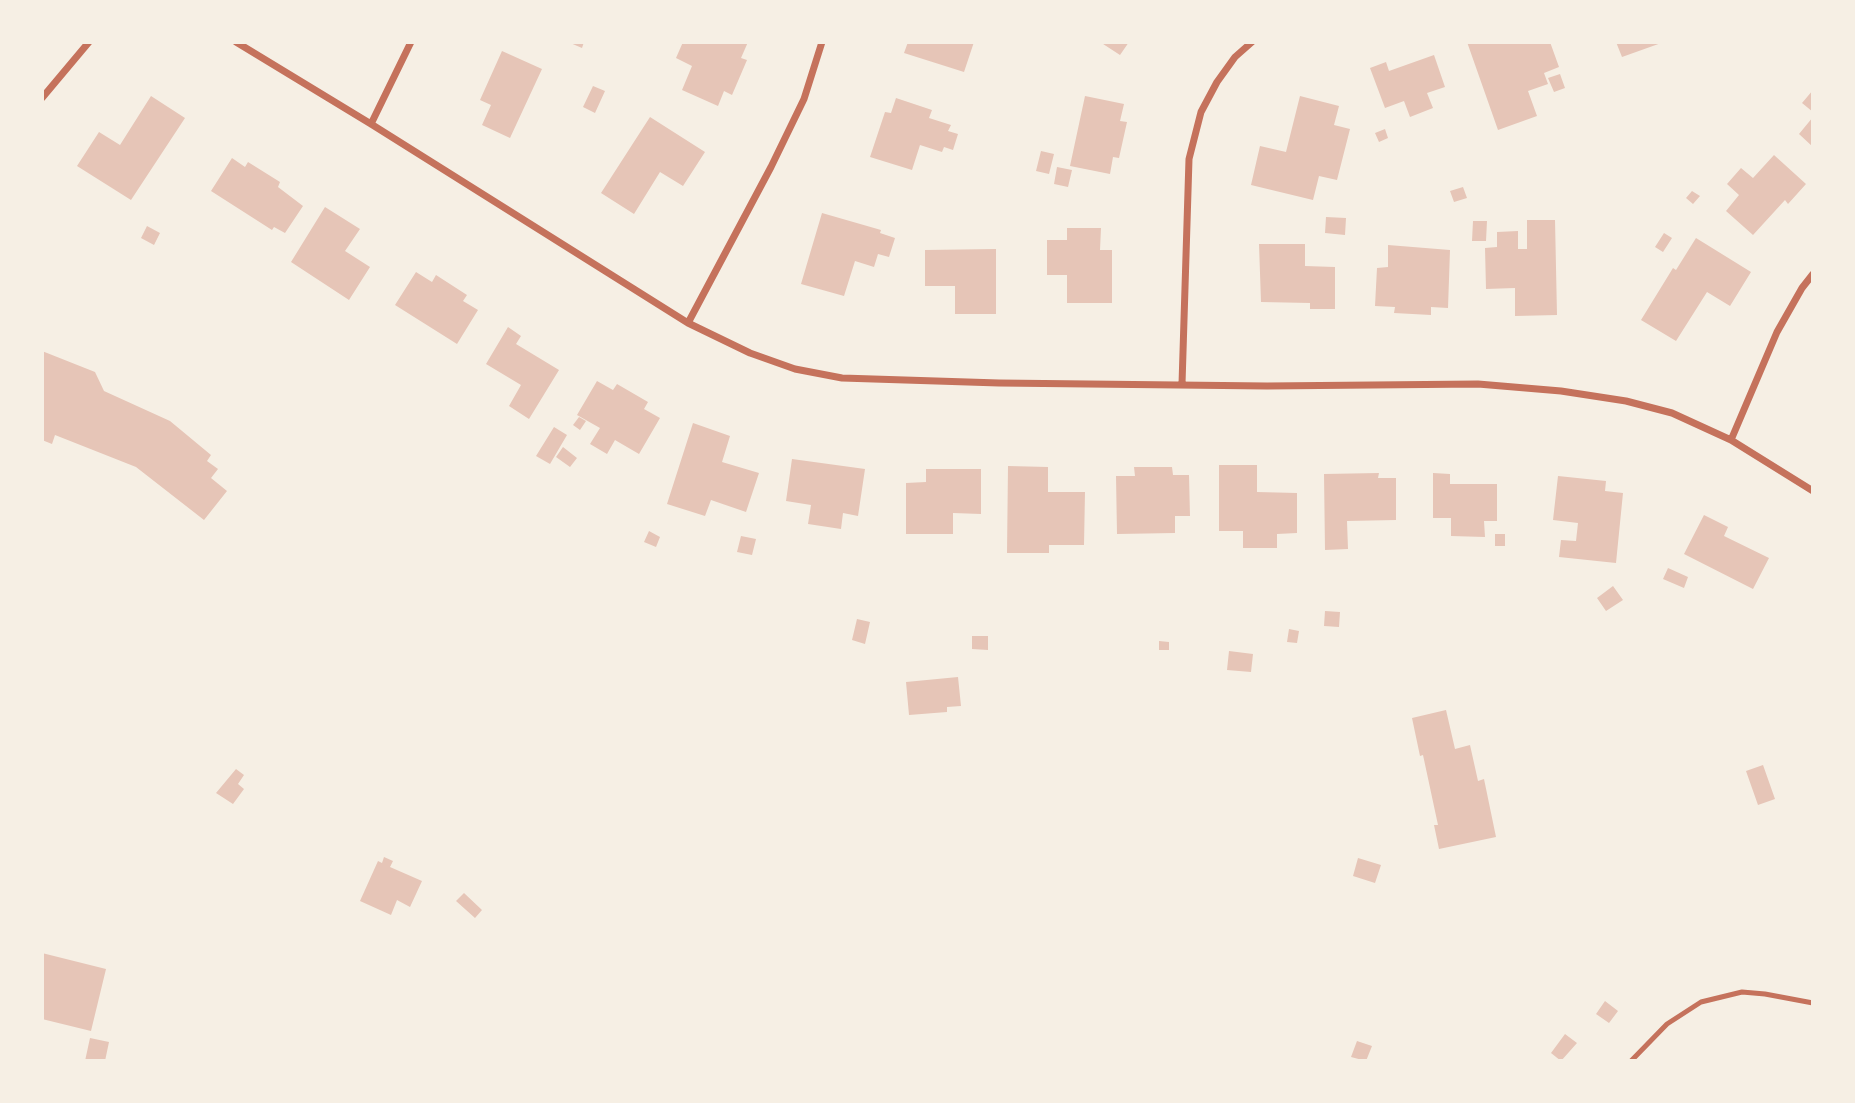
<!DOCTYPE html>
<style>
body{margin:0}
#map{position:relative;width:1855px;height:1103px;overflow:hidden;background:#f6efe4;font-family:Signika,sans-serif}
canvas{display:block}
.frame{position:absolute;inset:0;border:44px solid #f6efe4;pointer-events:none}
</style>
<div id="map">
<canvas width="1855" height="1103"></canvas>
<div class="frame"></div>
</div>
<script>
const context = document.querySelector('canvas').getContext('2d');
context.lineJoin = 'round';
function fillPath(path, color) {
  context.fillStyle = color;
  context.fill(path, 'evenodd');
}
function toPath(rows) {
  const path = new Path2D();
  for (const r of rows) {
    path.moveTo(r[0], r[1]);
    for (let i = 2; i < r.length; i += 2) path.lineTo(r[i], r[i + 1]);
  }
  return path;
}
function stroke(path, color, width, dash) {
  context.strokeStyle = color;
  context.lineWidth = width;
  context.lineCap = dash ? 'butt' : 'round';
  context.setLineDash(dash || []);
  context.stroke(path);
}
fillPath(toPath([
 [568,42,584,42,582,48],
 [683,42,748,42,741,58,747,60,732,95,724,91,718,106,682,90,692,66,676,58],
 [908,42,974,42,964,72,904,53],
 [1100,42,1129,42,1120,55],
 [1467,42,1550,42,1559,67,1544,73,1548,84,1528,91,1537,116,1498,130],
 [1616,42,1664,42,1622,57],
 [502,51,542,69,510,138,482,125,491,105,480,100],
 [1434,55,1445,87,1427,93,1433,108,1410,117,1404,101,1385,108,1370,68,1386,62,1389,71],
 [1560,74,1565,88,1554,92,1548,78],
 [593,86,605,91,595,113,583,107],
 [1813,90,1813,112,1802,103],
 [151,96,185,118,131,200,77,166,99,132,120,145],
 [1085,96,1124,104,1120,121,1127,122,1119,158,1113,157,1110,174,1070,166],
 [1300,96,1339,106,1334,125,1350,129,1337,180,1319,176,1313,200,1251,185,1260,146,1286,152],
 [896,98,932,110,929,118,951,125,948,131,958,134,953,150,944,147,942,152,920,145,912,170,870,157,885,112,891,113],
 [650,117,705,152,683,186,660,172,634,214,601,193],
 [1813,117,1813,147,1799,134],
 [1385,129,1388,138,1379,142,1375,133],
 [1041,151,1054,154,1049,174,1036,171],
 [1774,155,1806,184,1788,204,1785,200,1753,235,1726,211,1739,195,1727,184,1741,168,1753,178],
 [232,158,245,167,248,162,280,182,278,187,303,206,285,233,274,227,272,230,211,191],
 [1057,167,1072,170,1068,187,1054,184],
 [1463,187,1467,198,1454,202,1450,191],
 [1692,191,1700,196,1693,204,1686,198],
 [325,207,360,229,345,251,370,267,349,300,291,262],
 [822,213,881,230,880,233,895,238,889,257,878,254,874,267,855,261,844,296,801,284],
 [1326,217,1346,218,1345,235,1325,233],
 [1527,220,1555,220,1557,315,1515,316,1515,288,1486,289,1485,248,1497,247,1497,232,1518,231,1518,249,1527,249],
 [1473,221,1487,221,1486,241,1472,241],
 [147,226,160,233,154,245,141,238],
 [1067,228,1101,228,1100,250,1112,250,1112,303,1067,303,1067,275,1047,275,1047,240,1067,240],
 [1664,233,1672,238,1663,252,1655,247],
 [1696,238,1751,272,1730,306,1707,292,1676,341,1641,320,1673,268,1676,270],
 [1259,244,1305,244,1305,266,1335,267,1335,309,1310,309,1310,303,1261,302],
 [1388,245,1450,250,1448,308,1431,307,1431,315,1394,313,1395,307,1375,306,1377,268,1388,267],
 [996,249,996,314,955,314,955,286,925,286,925,250],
 [416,272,432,282,436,275,467,295,463,301,478,310,457,344,395,305],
 [508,327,521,336,516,344,559,370,529,419,509,406,521,385,486,364],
 [42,351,95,372,104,391,170,421,211,455,207,461,218,469,211,478,227,491,204,520,136,467,55,435,52,444,42,440],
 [597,381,613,390,617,384,648,402,644,409,660,418,639,454,615,440,607,454,590,444,600,428,577,415],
 [579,417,586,421,580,430,573,425],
 [693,423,730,436,722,462,759,473,746,512,711,500,705,516,667,504],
 [554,427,567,435,550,464,536,456],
 [563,447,577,458,570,467,556,457],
 [792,459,865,469,858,516,843,513,841,529,808,524,811,505,786,501],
 [1219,465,1257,465,1257,492,1297,493,1297,533,1277,534,1277,548,1243,548,1243,531,1219,531],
 [1008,466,1048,467,1048,492,1085,492,1084,545,1049,545,1049,553,1007,553],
 [1134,467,1172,467,1173,475,1189,475,1190,516,1175,516,1175,533,1117,534,1116,476,1135,476],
 [926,469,981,469,981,514,953,513,953,534,906,534,906,483,926,482],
 [1379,473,1378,478,1396,478,1396,520,1347,521,1348,549,1325,550,1324,474],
 [1433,473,1450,474,1450,484,1497,484,1497,521,1484,521,1485,537,1451,536,1451,518,1433,518],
 [1558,476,1606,481,1605,491,1623,493,1616,563,1559,557,1561,540,1576,541,1578,523,1553,520],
 [1704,515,1728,527,1724,536,1769,558,1753,589,1684,554],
 [649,531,660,537,656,547,644,542],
 [1495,534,1505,534,1505,546,1495,546],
 [741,536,756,539,752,555,737,552],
 [1668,568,1688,577,1684,588,1663,579],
 [1613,586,1623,600,1606,611,1597,598],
 [1325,611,1340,612,1339,627,1324,626],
 [857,619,870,622,865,644,852,640],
 [1289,629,1299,631,1297,643,1287,642],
 [972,636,988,636,988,650,972,649],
 [1159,641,1169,642,1169,650,1159,650],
 [1229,651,1253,654,1251,672,1227,670],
 [958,677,961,706,947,707,947,712,909,715,906,682],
 [1446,710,1455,749,1470,745,1478,781,1484,779,1496,837,1439,849,1434,825,1438,825,1423,755,1420,756,1412,718],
 [1763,765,1775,799,1758,805,1746,771],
 [236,769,244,775,238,784,244,789,233,804,216,793],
 [384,857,393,861,390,867,422,881,410,907,397,900,391,915,360,901,378,861,382,863],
 [1358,858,1381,865,1375,883,1353,876],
 [464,893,482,910,475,918,456,901],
 [42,953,106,969,91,1031,42,1019],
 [1605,1001,1618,1011,1609,1023,1596,1014],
 [1565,1034,1577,1043,1561,1061,1551,1053],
 [90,1038,109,1042,105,1061,85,1061],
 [1357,1041,1372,1046,1366,1061,1351,1057]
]), '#e6c5b7');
stroke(toPath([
 [1631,1061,1667,1024,1701,1002,1742,992,1765,994,1813,1003]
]), '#c5725c', 5);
stroke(toPath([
 [236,42,371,124,688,323,750,353,795,369,842,378,999,383,1267,386,1478,384,1561,391,1626,401,1672,413,1731,440,1813,491],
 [42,98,89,42],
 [371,124,411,42],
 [688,323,771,167,804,99,822,42],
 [1182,384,1189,159,1201,112,1217,82,1235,57,1252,42],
 [1731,440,1777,332,1802,288,1813,274]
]), '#c5725c', 7);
</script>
